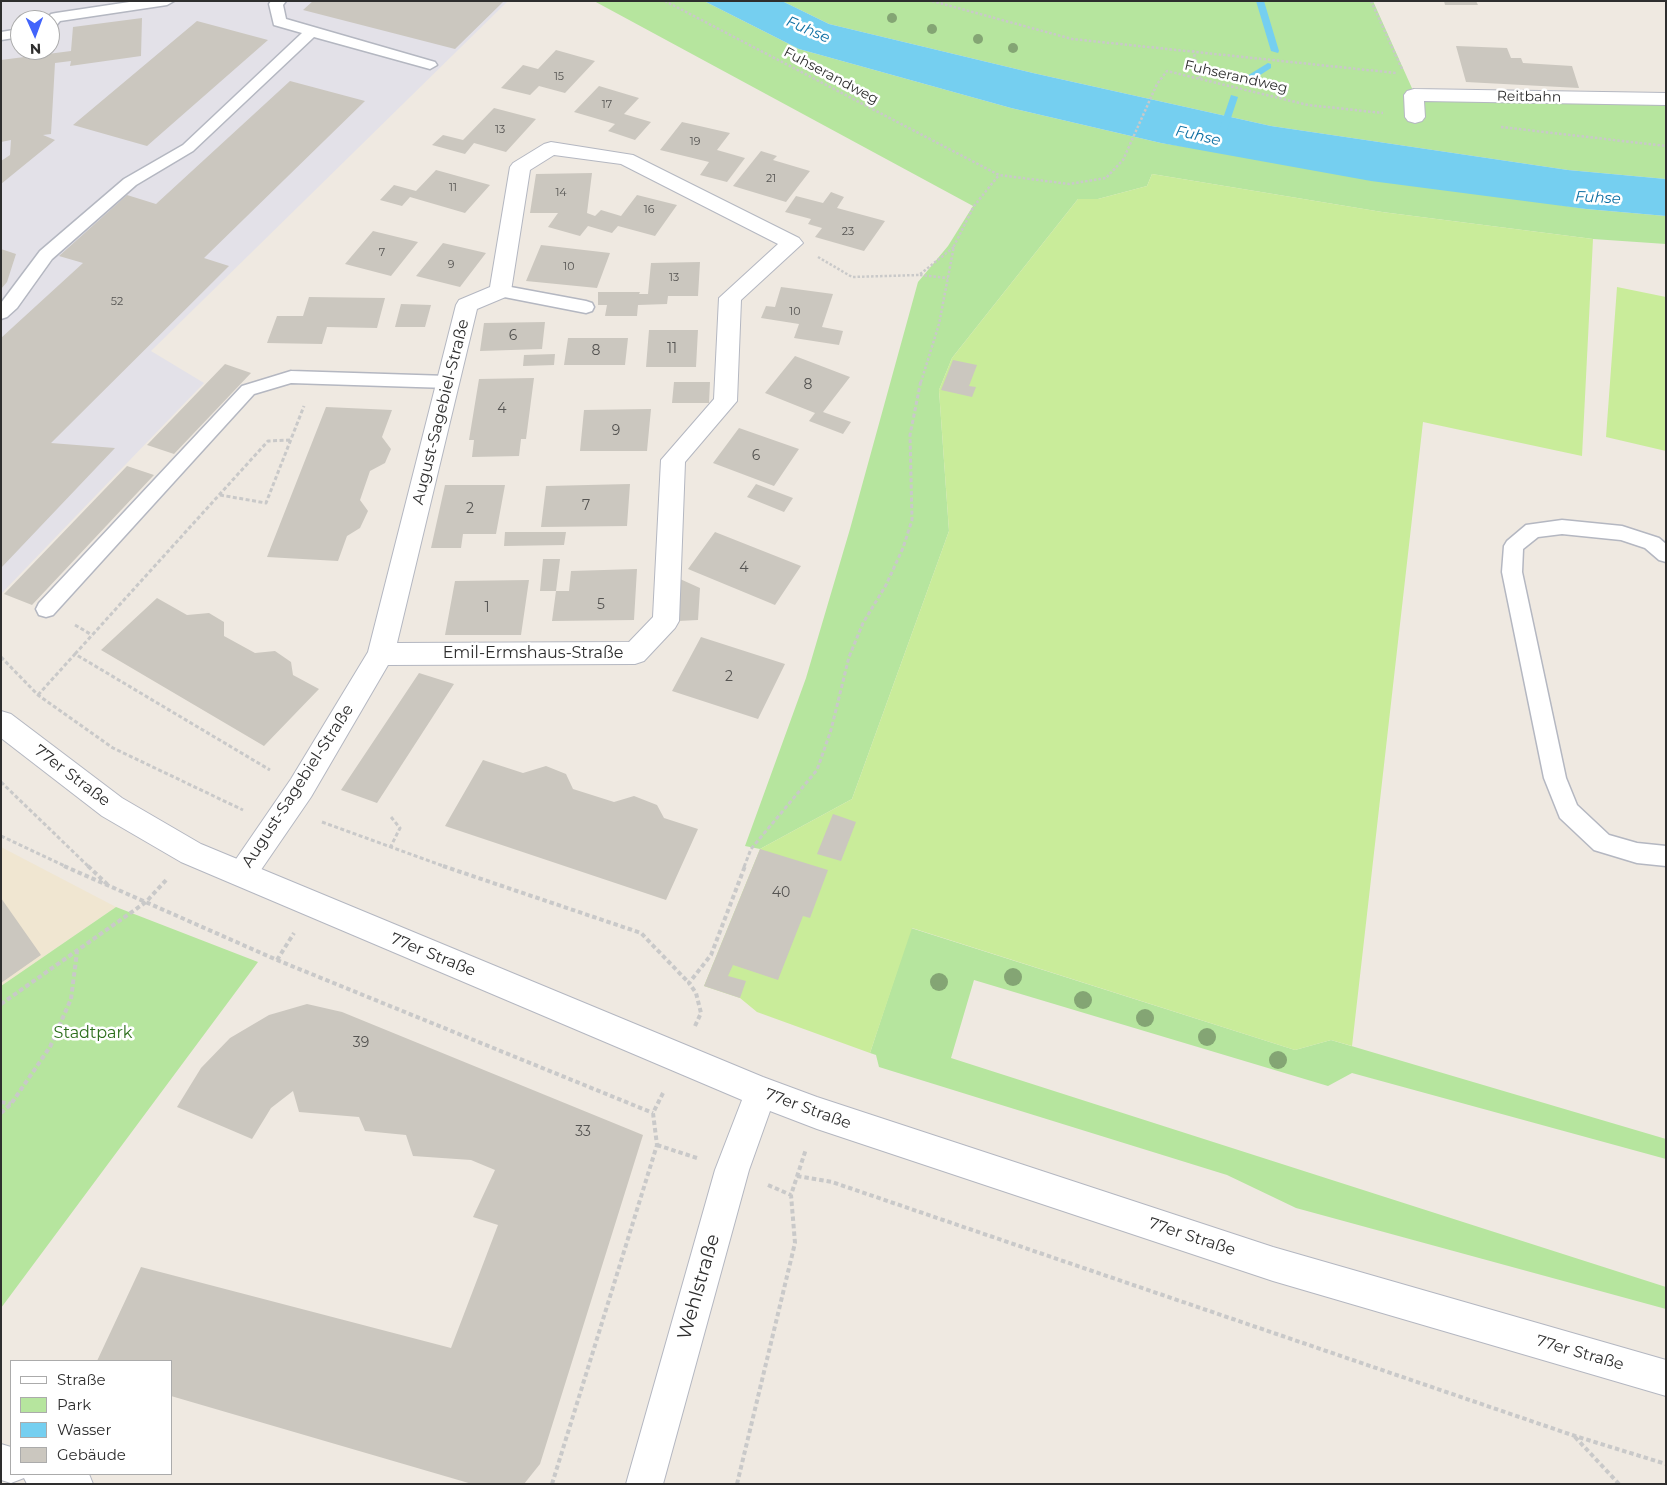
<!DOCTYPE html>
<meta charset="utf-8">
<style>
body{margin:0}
#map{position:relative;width:1667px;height:1485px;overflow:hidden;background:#efe9e1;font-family:Montserrat,sans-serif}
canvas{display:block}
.frame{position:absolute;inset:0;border:2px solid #2e2e2e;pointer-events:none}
.legend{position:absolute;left:10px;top:1360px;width:162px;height:115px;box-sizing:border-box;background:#fff;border:1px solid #ababab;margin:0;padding:6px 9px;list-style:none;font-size:15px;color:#2e2e2e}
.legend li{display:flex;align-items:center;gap:10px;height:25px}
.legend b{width:25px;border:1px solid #ababab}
.north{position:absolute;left:10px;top:10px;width:50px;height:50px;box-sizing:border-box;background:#fff;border:1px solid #ababab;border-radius:50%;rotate:178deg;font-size:14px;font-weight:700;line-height:20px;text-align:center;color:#2e2e2e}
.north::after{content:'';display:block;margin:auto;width:18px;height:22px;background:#4264fb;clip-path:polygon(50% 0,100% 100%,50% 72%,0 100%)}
</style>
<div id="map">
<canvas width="1667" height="1485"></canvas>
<div class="frame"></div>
<ul class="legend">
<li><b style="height:6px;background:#fff"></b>Straße</li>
<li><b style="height:14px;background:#b6e59e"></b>Park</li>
<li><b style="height:14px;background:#75cff0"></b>Wasser</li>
<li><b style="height:14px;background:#cbc7bf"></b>Gebäude</li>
</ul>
<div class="north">N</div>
</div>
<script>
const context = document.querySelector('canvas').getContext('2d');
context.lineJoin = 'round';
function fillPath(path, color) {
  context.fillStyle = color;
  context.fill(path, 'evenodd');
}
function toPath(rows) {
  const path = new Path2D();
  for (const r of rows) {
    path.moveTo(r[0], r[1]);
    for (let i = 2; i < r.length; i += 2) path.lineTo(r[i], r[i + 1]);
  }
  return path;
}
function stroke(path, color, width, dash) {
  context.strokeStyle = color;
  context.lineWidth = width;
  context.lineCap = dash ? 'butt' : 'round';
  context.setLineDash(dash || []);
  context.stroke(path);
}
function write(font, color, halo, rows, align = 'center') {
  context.font = font + ' Montserrat,sans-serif';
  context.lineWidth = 5;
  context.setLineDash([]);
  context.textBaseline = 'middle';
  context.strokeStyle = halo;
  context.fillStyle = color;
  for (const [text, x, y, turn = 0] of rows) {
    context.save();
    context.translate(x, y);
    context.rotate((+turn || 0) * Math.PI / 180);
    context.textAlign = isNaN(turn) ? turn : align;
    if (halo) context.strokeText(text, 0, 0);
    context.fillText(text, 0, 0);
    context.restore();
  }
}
fillPath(toPath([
 [1,1,508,1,151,351,204,383,1,594],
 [20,20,50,20,50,50,20,50]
]), '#e3e1e8');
fillPath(toPath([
 [1,847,116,907,1,986]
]), '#f0e6d1');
fillPath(toPath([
 [594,1,704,1,799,49,1011,108,1161,143,1586,209,1666,216,1666,244,1593,239,1382,212,1152,174,1147,186,1098,199,1078,199,952,358,939,390,949,531,852,799,760,849,745,846,806,678,850,529,918,282,948,246,973,206],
 [782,1,1373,1,1415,95,1666,101,1666,179,1568,170,1271,126,1033,73,829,24],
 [116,907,258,962,1,1308,1,986],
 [911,928,1295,1050,1331,1040,1666,1139,1666,1159,1352,1073,1328,1086,974,980,951,1058,1666,1287,1666,1309,1296,1208,1227,1175,879,1067,876,1055,870,1053]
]), '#b6e59e');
fillPath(toPath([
 [1152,174,1382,212,1593,239,1582,456,1423,422,1352,1046,1331,1040,1295,1050,912,928,870,1053,757,1012,740,998,704,986,760,849,852,799,949,531,939,390,952,358,1078,199,1098,199,1147,186],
 [1617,287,1666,297,1666,451,1606,437]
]), '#c9ec9a');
fillPath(toPath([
 [704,1,782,1,829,24,1033,73,1271,126,1568,170,1666,179,1666,216,1586,209,1371,181,1161,143,1011,108,799,49]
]), '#75cff0');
fillPath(toPath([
 [1256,1,1264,1,1279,51,1278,53,1271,51,1256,1],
 [1268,63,1271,64,1271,68,1248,83,1242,83,1242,79,1268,63],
 [1231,95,1238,97,1226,133,1219,135,1218,133,1231,95]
]), '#75cff0');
fillPath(toPath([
 [313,1,504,1,455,49,303,10],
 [1444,1,1476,1,1478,5,1445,5],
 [142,18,141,56,70,66,71,61,55,63,51,134,43,135,55,140,1,184,1,161,10,155,11,140,1,142,1,60,71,51,73,27],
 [197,21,268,40,147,146,73,125],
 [1456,46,1507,48,1511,58,1521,58,1523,63,1572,66,1579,88,1466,82],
 [556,50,595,61,565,93,539,86,530,95,501,88,523,65,538,69],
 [290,81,365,101,204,258,229,266,51,443,115,448,1,568,1,338,83,263,59,256,127,195,156,204],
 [599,86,639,98,624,114,651,122,635,140,608,131,615,124,574,112],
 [494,108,536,119,506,152,474,143,465,154,432,145,443,135,463,140],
 [682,122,730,133,717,150,745,158,727,182,700,175,709,162,660,150],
 [761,151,777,156,773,160,810,171,786,202,733,186],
 [436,170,490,185,465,213,410,197,402,206,380,200,394,185,416,191],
 [592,173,587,213,595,216,601,210,621,216,637,195,677,205,655,236,618,226,612,233,588,226,580,236,548,227,558,213,530,213,536,174],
 [831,192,844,197,837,208,885,221,864,251,815,237,822,228,808,224,811,219,785,212,796,196,823,203],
 [373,231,418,242,391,276,345,264],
 [443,243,486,253,460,287,416,276],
 [541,245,610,253,597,288,526,281],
 [1,249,16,254,7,282,1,289],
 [700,262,698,296,668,296,667,304,638,305,637,316,605,316,607,305,598,305,598,292,640,292,639,294,648,294,651,263],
 [781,287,833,294,822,327,843,331,839,345,794,338,799,324,761,318,766,306,775,307],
 [309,297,385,298,377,328,327,327,322,344,267,343,277,316,303,316],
 [401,304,431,305,425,327,395,327],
 [545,322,542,349,480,351,484,323],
 [649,330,698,330,696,367,646,367],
 [568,338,628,338,625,365,564,365],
 [555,354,554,365,523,366,524,355],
 [795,356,850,377,823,412,851,422,843,434,809,421,815,413,765,393],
 [953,360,977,365,969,386,976,387,972,397,941,390],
 [225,364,251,373,174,454,147,445],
 [534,378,526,439,521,439,519,456,472,457,474,440,469,440,479,379],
 [674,382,710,382,709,403,672,403],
 [326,407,392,410,382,437,391,449,385,463,370,471,360,500,368,511,360,528,347,536,338,561,267,557],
 [651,409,647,451,580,451,584,410],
 [739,428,799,449,774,486,713,463],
 [127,466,154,475,32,605,4,594],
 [630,484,627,526,541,527,546,486],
 [756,484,793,498,784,512,747,497],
 [445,485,505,485,496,534,463,534,461,548,431,548],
 [505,532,566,532,564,545,504,546],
 [715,532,801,566,775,605,688,569],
 [543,559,560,559,556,591,540,591],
 [637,569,634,620,552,621,556,591,569,591,571,571],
 [680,579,700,588,698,620,678,621],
 [529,580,521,635,445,635,455,581],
 [157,598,187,615,209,613,224,622,224,636,255,653,275,651,291,662,293,675,319,689,264,746,101,650],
 [701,637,785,664,758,719,672,691],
 [419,673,454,684,377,803,341,790],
 [483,760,523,773,546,766,566,774,573,789,614,802,634,796,657,805,664,818,698,829,666,900,445,826],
 [833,814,856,822,841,861,817,854],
 [760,849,828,870,810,918,803,916,778,980,733,965,728,976,746,981,740,998,704,986],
 [1,898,41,955,1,983],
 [307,1004,342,1012,643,1135,540,1464,524,1484,472,1484,171,1396,171,1361,97,1361,141,1267,451,1348,498,1225,473,1217,495,1170,471,1160,413,1156,406,1135,365,1131,359,1117,299,1112,293,1091,271,1108,252,1139,177,1107,201,1068,230,1038,269,1015]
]), '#cbc7bf');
const lane = toPath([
 [136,1,174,1,167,5,60,21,55,27,50,28,50,20,46,20,51,14,56,13,136,1],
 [271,1,286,1,283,5,286,19,435,62,437,65,430,69,314,37,193,151,136,185,52,259,17,308,7,317,1,319,1,303,40,251,124,179,183,145,302,33,274,25,269,4,271,1],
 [20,29,20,37,1,40,1,32,20,29],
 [500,285,586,301,592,303,594,307,592,311,586,313,494,295,492,291,494,287,500,285],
 [291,371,448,376,454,378,457,382,454,386,448,388,291,383,254,394,53,615,46,617,39,615,36,609,39,603,242,386,291,371],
 [1562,520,1622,526,1659,538,1666,544,1666,562,1659,560,1645,548,1621,540,1562,534,1538,537,1523,549,1522,572,1566,778,1577,805,1609,835,1637,843,1666,846,1666,866,1637,863,1594,850,1560,818,1544,778,1502,572,1504,546,1507,541,1526,525,1562,520]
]);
const street = toPath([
 [1414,89,1666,93,1666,105,1424,101,1425,117,1422,121,1415,123,1408,121,1405,117,1404,95,1407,91,1414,89],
 [551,142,633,155,799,238,803,243,741,300,737,401,685,462,679,621,675,628,644,661,635,664,388,665,311,797,252,883,242,887,232,883,227,874,232,865,291,779,368,652,456,305,459,300,490,287,510,167,513,163,544,144,551,142],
 [554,155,621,164,778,244,719,298,714,399,661,460,653,617,629,642,397,643,477,309,508,296,511,291,530,170,554,155],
 [1,1444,11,1447,11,1474,89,1474,93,1484,27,1484,24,1478,11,1483,1,1480,1,1444]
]);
const secondary = toPath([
 [1,711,11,714,122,798,201,844,763,1077,817,1097,1273,1247,1666,1360,1666,1396,1273,1281,817,1129,770,1111,749,1170,663,1484,626,1484,715,1170,742,1100,181,862,102,816,1,738,1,711]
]);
stroke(lane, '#b4b7c1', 3);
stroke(street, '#b4b7c1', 2);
stroke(secondary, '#b4b7c1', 2);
stroke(toPath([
 [665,1,999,175,1069,184,1106,178,1123,160,1157,84,1167,71,1308,105,1383,113],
 [932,1,1072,39,1396,73],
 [1371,1,1402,69],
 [1193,50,1200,78],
 [1501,127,1666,146],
 [818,257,852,277,919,275,954,247],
 [920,275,948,278],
 [921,382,939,324,954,246,974,206,999,175]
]), '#c9c9c9', 2.5, [2.5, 2]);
stroke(toPath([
 [220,495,266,503,304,406],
 [75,625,92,635],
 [75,654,268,441,290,440],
 [1,657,38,695,113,748,243,810],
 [38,695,75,654,270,770],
 [1,782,89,867],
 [322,822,446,867],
 [1,836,67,867],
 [390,848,400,828,391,817],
 [744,867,751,849,817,770,831,730,849,657,863,623,886,585,903,548,912,520,910,435,921,380]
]), '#c9c9c9', 3, [4, 2.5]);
stroke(toPath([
 [64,866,277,960,653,1113],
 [88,866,108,885],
 [443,866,641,933,689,983],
 [277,960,294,933],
 [1,1004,146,902,167,879],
 [695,1026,701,1013,696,993,689,983,711,955,745,866],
 [1,1102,11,1104],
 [1,1113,11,1104,50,1047,71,999,77,952],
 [657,1145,697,1158],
 [797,1176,832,1182,1575,1436,1666,1464],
 [768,1185,791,1195],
 [1575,1437,1619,1484],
 [552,1484,657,1145,653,1113,664,1091],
 [737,1484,795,1243,791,1195,806,1149]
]), '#c9c9c9', 4, [4.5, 3]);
fillPath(lane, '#fff');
fillPath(street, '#fff');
fillPath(secondary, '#fff');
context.fillStyle = '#84a574';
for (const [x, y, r] of [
 [892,18,5],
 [932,29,5],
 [978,39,5],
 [1013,48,5],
 [1013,977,9],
 [939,982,9],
 [1083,1000,9],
 [1145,1018,9],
 [1207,1037,9],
 [1278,1060,9]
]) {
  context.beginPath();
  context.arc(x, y, r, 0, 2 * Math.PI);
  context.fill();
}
write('11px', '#555452', null, [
 ["15",559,77],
 ["17",607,105],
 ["13",500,130],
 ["19",695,142],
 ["21",771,179],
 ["11",453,188],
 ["14",561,193],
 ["16",649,210],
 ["23",848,232],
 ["7",382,253],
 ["9",451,265],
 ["10",569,267],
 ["13",674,278],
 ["52",117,302],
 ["10",795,312]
]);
write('14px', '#2e2e2e', '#fff', [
 ["Fuhserandweg",831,76,28],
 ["Fuhserandweg",1236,77,13],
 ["Reitbahn",1529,97,1]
]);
write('14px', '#555452', null, [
 ["6",513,336],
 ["11",672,349],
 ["8",596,351],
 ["8",808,385],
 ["4",502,409],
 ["9",616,431],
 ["6",756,456],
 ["7",586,506],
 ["2",470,509],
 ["4",744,568],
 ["5",601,605],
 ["1",487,608],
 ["2",729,677],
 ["40",781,893],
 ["39",361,1043],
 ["33",583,1132]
]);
write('italic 15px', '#0d6fa3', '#fff', [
 ["Fuhse",808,30,23],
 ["Fuhse",1198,136,13],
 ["Fuhse",1598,198,3]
]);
write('16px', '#2e2e2e', '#fff', [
 ["August-Sagebiel-Straße",441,412,-76],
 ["Emil-Ermshaus-Straße",533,653],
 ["77er Straße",72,776,37],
 ["August-Sagebiel-Straße",298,786,-57],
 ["77er Straße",433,955,22],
 ["77er Straße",808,1109,20],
 ["77er Straße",1192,1237,18],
 ["77er Straße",1580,1353,16]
]);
write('16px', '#2c6e1b', '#fff', [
 ["Stadtpark",93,1033]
]);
write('19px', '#2e2e2e', '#fff', [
 ["Wehlstraße",699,1287,-74]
]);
</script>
